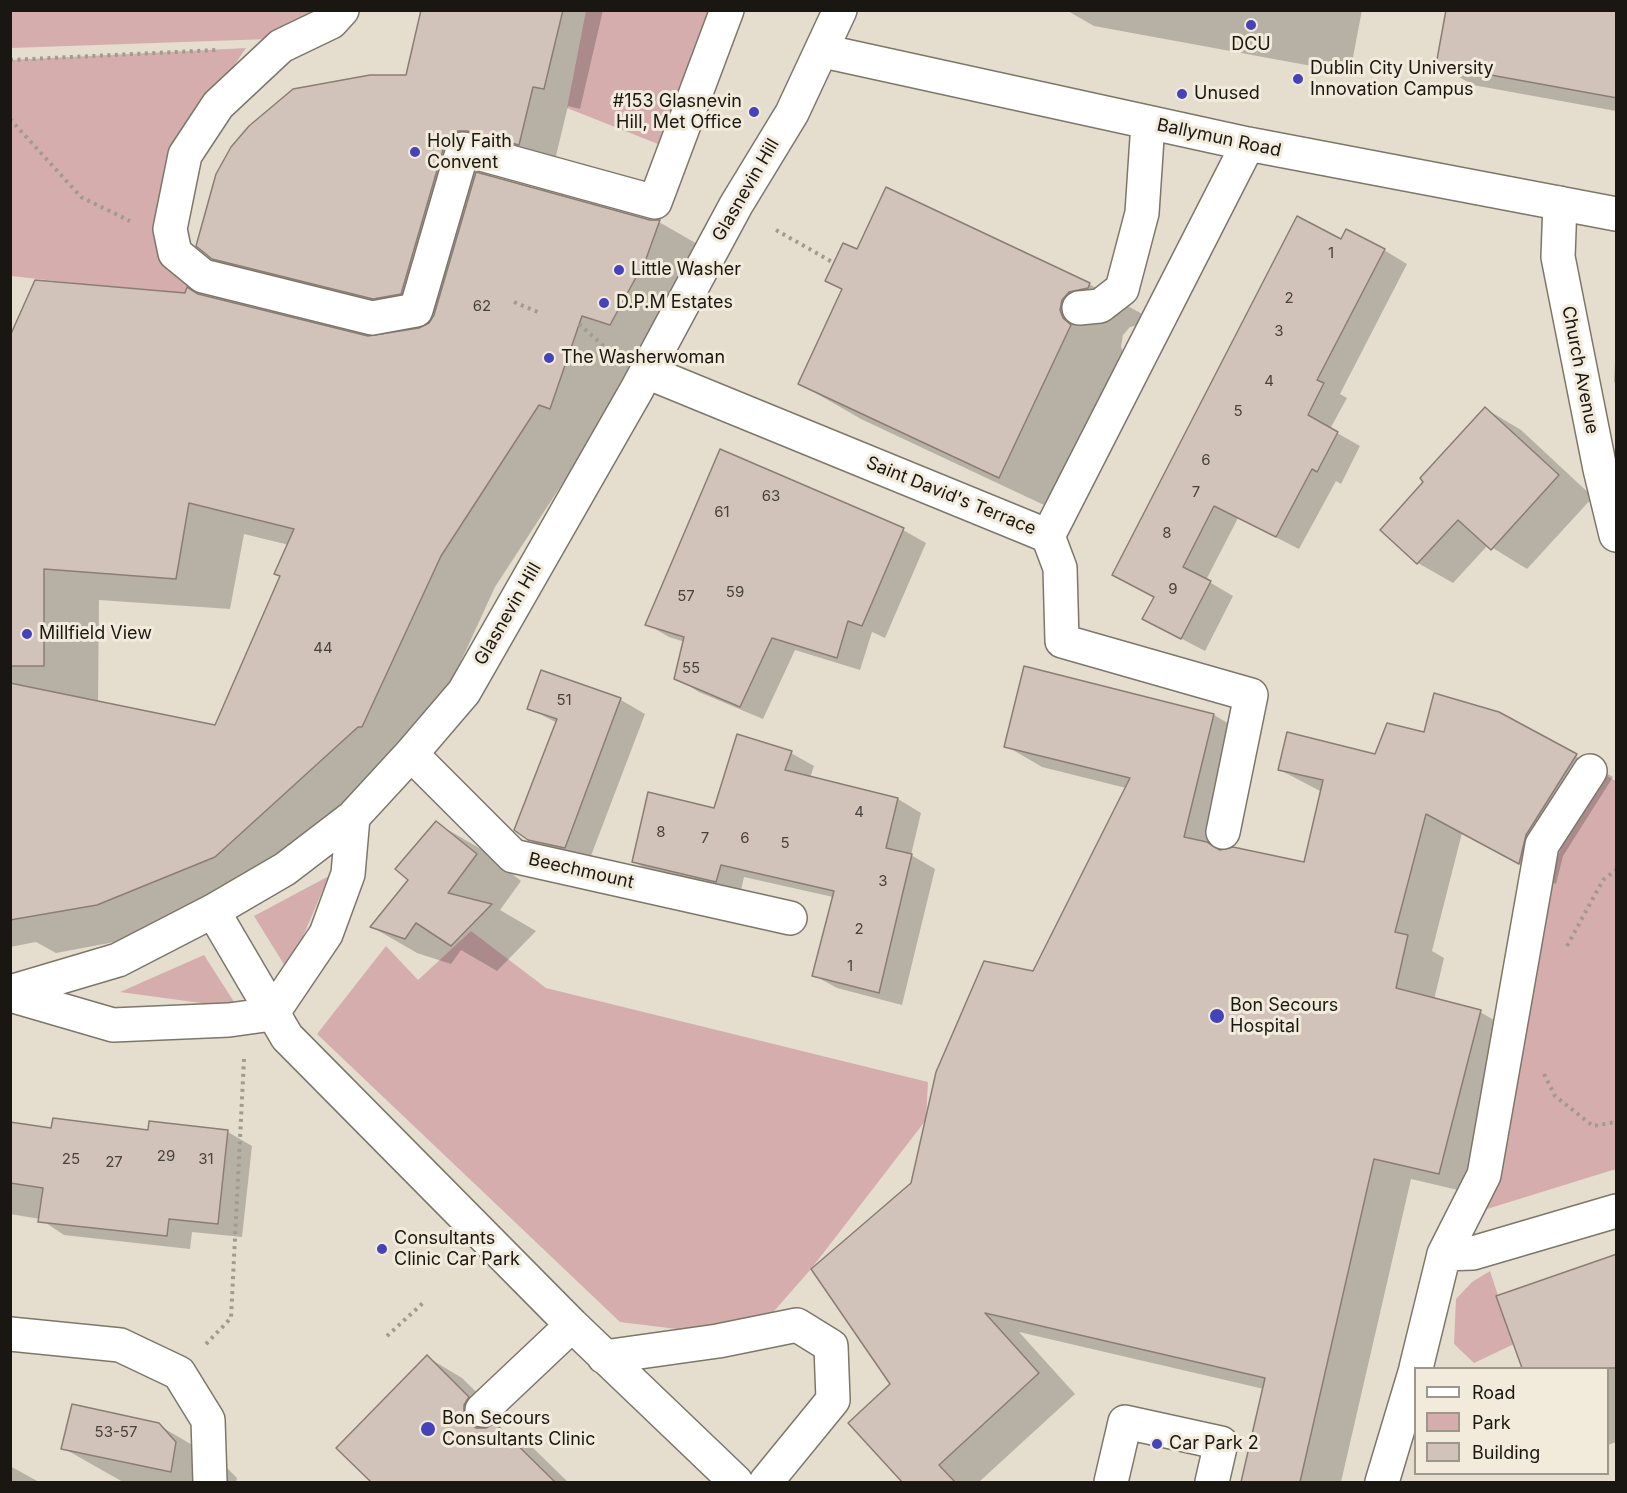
<!DOCTYPE html>
<style>
body{margin:0}
#map{position:relative;width:1627px;height:1493px;overflow:hidden;background:#e5decf;font-family:Inter,sans-serif}
canvas{display:block}
.frame{position:absolute;inset:0;border:12px solid #1a1712;pointer-events:none}
.legend{position:absolute;left:1414px;top:1367px;width:195px;height:108px;box-sizing:border-box;background:#f2ebdc;border:2px solid #9c968b;margin:0;padding:8px 10px;list-style:none;font-size:18px;color:#1a1712}
.legend li{display:flex;align-items:center;gap:12px;height:30px}
.legend b{width:30px;border:2px solid #9c968b}
</style>
<div id="map">
<canvas width="1627" height="1493"></canvas>
<div class="frame"></div>
<ul class="legend">
<li><b style="height:8px;background:#fff"></b>Road</li>
<li><b style="height:16px;background:#d5adad"></b>Park</li>
<li><b style="height:16px;background:#d2c3ba"></b>Building</li>
</ul>
</div>
<script>
const context = document.querySelector('canvas').getContext('2d');
context.lineJoin = 'round';
function fillPath(path, color) {
  context.fillStyle = color;
  context.fill(path, 'evenodd');
}
function toPath(rows) {
  const path = new Path2D();
  for (const r of rows) {
    path.moveTo(r[0], r[1]);
    for (let i = 2; i < r.length; i += 2) path.lineTo(r[i], r[i + 1]);
  }
  return path;
}
function stroke(path, color, width, dash) {
  context.strokeStyle = color;
  context.lineWidth = width;
  context.lineCap = dash ? 'butt' : 'round';
  context.setLineDash(dash || []);
  context.stroke(path);
}
function write(font, color, halo, rows, align = 'center') {
  context.font = font + ' Inter,sans-serif';
  context.lineWidth = 6;
  context.setLineDash([]);
  context.textBaseline = 'middle';
  context.strokeStyle = halo;
  context.fillStyle = color;
  for (const [text, x, y, turn = 0] of rows) {
    context.save();
    context.translate(x, y);
    context.rotate((+turn || 0) * Math.PI / 180);
    context.textAlign = isNaN(turn) ? turn : align;
    if (halo) context.strokeText(text, 0, 0);
    context.fillText(text, 0, 0);
    context.restore();
  }
}
fillPath(toPath([
 [10,11,310,11,298,38,11,48],
 [586,11,708,11,658,144,567,108],
 [246,48,198,119,166,246,199,297,11,276,11,60],
 [1590,767,1616,781,1616,1169,1487,1209,1509,994],
 [329,876,288,971,254,916],
 [471,931,546,988,928,1082,926,1120,811,1269,768,1318,693,1331,620,1322,317,1034,386,946,418,980],
 [204,955,238,1008,120,992],
 [1490,1271,1514,1344,1474,1363,1454,1344,1456,1299,1472,1282]
]), '#d5adad');
fillPath(toPath([
 [422,10,603,10,580,109,568,106,554,164,480,164,477,174,650,222,659,222,713,253,665,355,637,346,605,439,594,435,495,587,417,757,270,888,152,935,56,953,36,942,10,947,10,338,200,296,375,338,420,330,429,325,436,313,409,318,249,278,212,258,407,76],
 [244,534,289,545,281,576,216,727,98,703,99,600,230,609],
 [1066,10,1362,10,1350,73,1094,26],
 [1616,10,1616,111,1473,85,1437,64],
 [1342,241,1384,250,1407,264,1340,394,1347,398,1330,429,1360,446,1341,484,1336,481,1299,549,1238,518,1206,580,1233,596,1205,651,1144,619],
 [858,251,1089,284,1151,319,1149,323,1130,327,1123,335,1121,347,1125,355,1061,513,861,419,800,384,844,290],
 [1616,340,1616,384,1614,382],
 [1486,409,1521,430,1593,497,1527,569,1488,545,1453,583,1418,563,1382,530],
 [721,451,903,530,926,543,885,638,872,632,860,670,795,650,763,719,699,692,676,678,685,642,669,637,647,624],
 [542,672,621,700,645,714,589,861,553,853,528,839,557,723,529,708],
 [1498,713,1613,777,1563,856,1556,884,1462,833,1432,951,1444,958,1434,1000,1480,1012,1517,1033,1475,1194,1411,1179,1341,1482,1242,1482,1264,1389,1019,1332,1075,1394,979,1482,904,1482,850,1423,892,1384,913,1184,1034,973,1126,788,1042,767,1006,746,1214,715,1250,736,1221,852,1305,863,1322,792,1280,770,1376,755,1425,734],
 [791,753,814,766,810,778,898,799,921,813,911,855,935,869,902,1005,837,988,813,975,833,897,744,877,740,895,656,875,633,861,715,810],
 [436,823,481,849,521,881,500,910,536,931,497,971,461,950,451,964,417,953,372,927,410,880],
 [10,1123,53,1130,228,1132,252,1146,242,1237,192,1232,190,1249,64,1235,40,1219,10,1214],
 [1616,1256,1616,1442,1608,1445,1608,1368,1536,1368,1533,1359],
 [427,1357,462,1378,503,1418,498,1427,531,1446,568,1482,373,1482,338,1448],
 [158,1425,220,1461,237,1478,236,1482,123,1482,63,1448],
 [10,1466,39,1482,10,1482]
]), '#0003');
const building = toPath([
 [421,10,563,10,544,89,533,87,519,145,467,131,458,131,450,135,445,143,401,294,373,299,212,259,196,246,216,174,231,147,249,126,293,89,370,75,406,75,421,10],
 [1446,10,1617,10,1617,98,1436,65,1446,10],
 [476,172,650,220,660,220,646,259,610,325,582,316,550,409,539,405,441,556,362,727,358,727,215,857,97,905,10,920,10,683,215,725,280,576,274,574,294,529,189,503,176,579,44,569,44,666,10,666,10,336,35,280,185,293,187,287,198,294,368,336,419,328,429,323,434,315,476,172],
 [886,187,1090,283,1088,288,1069,292,1062,300,1060,310,1063,318,1071,325,999,478,798,384,842,289,825,281,843,243,857,249,886,187],
 [1297,216,1341,239,1346,229,1385,249,1317,380,1324,383,1308,415,1338,432,1317,472,1312,469,1276,537,1214,506,1183,567,1211,581,1181,639,1142,619,1154,597,1112,575,1297,216],
 [1485,407,1559,475,1491,550,1458,520,1417,564,1380,530,1423,482,1420,478,1485,407],
 [720,449,904,528,862,626,848,621,837,658,772,638,740,707,674,679,684,637,645,625,720,449],
 [1024,666,1214,714,1184,837,1207,842,1220,850,1233,847,1304,862,1323,780,1278,770,1287,732,1375,754,1387,723,1424,732,1434,693,1499,712,1577,754,1526,835,1519,864,1426,814,1395,932,1408,935,1396,988,1481,1010,1439,1174,1374,1159,1300,1482,1241,1482,1265,1378,985,1313,1039,1373,939,1465,955,1482,902,1482,848,1423,890,1384,811,1269,911,1183,936,1072,984,961,1033,971,1130,778,1004,747,1024,666],
 [541,670,621,698,565,848,528,840,514,830,557,719,527,709,541,670],
 [737,734,792,751,785,770,898,798,886,848,912,854,879,993,812,976,834,891,721,865,716,882,632,862,648,792,714,808,737,734],
 [436,821,477,854,448,893,492,904,451,946,416,923,405,939,370,927,408,880,395,869,436,821],
 [53,1118,148,1130,149,1121,228,1130,218,1224,169,1219,167,1236,38,1222,43,1188,10,1183,10,1122,51,1128,53,1118],
 [1617,1254,1617,1368,1522,1368,1496,1296,1617,1254],
 [427,1355,469,1397,464,1405,464,1414,469,1423,476,1428,486,1428,495,1423,555,1482,371,1482,336,1448,427,1355],
 [72,1404,159,1423,176,1442,171,1472,61,1449,72,1404]
]);
fillPath(building, '#d2c3ba');
stroke(building, '#8b7d75', 1.5);
const minor = toPath([
 [342,10,331,22,281,46,218,105,185,155,170,229,175,253,203,276,372,318,416,310,463,149,655,202,727,10],
 [823,51,1248,144,1616,214],
 [1560,203,1558,257,1600,469,1616,535],
 [1079,308,1100,306,1122,289,1142,213,1148,123],
 [647,372,1048,536,1248,144],
 [1048,536,1060,568,1062,641,1251,695,1223,832],
 [411,754,513,856,790,918],
 [213,911,287,1037,572,1325,736,1482],
 [10,992,118,960,213,911,285,869,353,817,411,754,464,692,636,391,736,205,792,113,840,10],
 [10,995,113,1025,229,1020,272,1014,326,934,348,874,353,817],
 [1444,1254,1484,1175,1542,845,1590,771],
 [10,1334,120,1345,179,1373,208,1420,210,1482],
 [604,1357,718,1341,797,1325,831,1346,833,1400,766,1482],
 [1416,1368,1444,1254,1473,1253,1616,1211],
 [482,1410,572,1325],
 [1111,1482,1125,1422,1221,1443,1212,1482],
 [1382,1482,1416,1369]
]);
stroke(minor, '#7d776a', 36);
stroke(toPath([
 [10,60,217,50],
 [10,119,81,197,130,221],
 [776,230,834,263],
 [514,302,540,313],
 [579,324,607,349],
 [1567,946,1603,880,1616,870],
 [1544,1074,1555,1096,1593,1126,1616,1122],
 [387,1336,423,1303],
 [206,1344,231,1318,244,1059]
]), '#a09b8f', 4, [3, 4.5]);
stroke(minor, '#fff', 33);
for (const [x, y, r, color] of [
 [1251,25,6,"#4443b9"],
 [1298,79,6,"#4443b9"],
 [1182,94,6,"#4443b9"],
 [754,112,6,"#4443b9"],
 [415,152,6,"#4443b9"],
 [619,270,6,"#4443b9"],
 [604,303,6,"#4443b9"],
 [549,358,6,"#4443b9"],
 [27,634,6,"#4443b9"],
 [1217,1016,8,"#4443b9"],
 [382,1249,6,"#4443b9"],
 [428,1429,8,"#4443b9"],
 [1157,1444,6,"#4443b9"]
]) {
  const dot = new Path2D();
  dot.arc(x, y, r, 0, 2 * Math.PI);
  context.fillStyle = color;
  context.fill(dot);
  stroke(dot, '#f2ebdc', 2);
}
write('15px', '#48423c', null, [
 ["1",1331,253],
 ["2",1289,298],
 ["62",482,306],
 ["3",1279,331],
 ["4",1269,381],
 ["5",1238,411],
 ["6",1206,460],
 ["7",1196,492],
 ["63",771,496],
 ["61",722,512],
 ["8",1167,533],
 ["9",1173,589],
 ["59",735,592],
 ["57",686,596],
 ["44",323,648],
 ["55",691,668],
 ["51",564,700],
 ["4",859,812],
 ["8",661,832],
 ["7",705,838],
 ["6",745,838],
 ["5",785,843],
 ["3",883,881],
 ["2",859,929],
 ["1",850,966],
 ["29",166,1156],
 ["25",71,1159],
 ["31",206,1159],
 ["27",114,1162],
 ["53-57",116,1432]
]);
write('18px', '#1a1712', '#f2ebdc', [
 ["DCU",1251,45,"center"],
 ["Dublin City University",1310,69],
 ["Innovation Campus",1310,90],
 ["Unused",1194,94],
 ["#153 Glasnevin",742,102,"right"],
 ["Hill, Met Office",742,123,"right"],
 ["Holy Faith",427,142],
 ["Convent",427,163],
 ["Little Washer",631,270],
 ["D.P.M Estates",616,303],
 ["The Washerwoman",561,358],
 ["Millfield View",39,634],
 ["Bon Secours",1230,1006],
 ["Hospital",1230,1027],
 ["Consultants",394,1239],
 ["Clinic Car Park",394,1260],
 ["Bon Secours",442,1419],
 ["Consultants Clinic",442,1440],
 ["Car Park 2",1169,1444]
], 'left');
write('18px', '#1a1712', '#f2ebdc', [
 ["Ballymun Road",1219,138,12],
 ["Glasnevin Hill",746,190,-60],
 ["Church Avenue",1580,370,79],
 ["Saint David's Terrace",951,496,22],
 ["Glasnevin Hill",508,614,-60],
 ["Beechmount",581,871,13]
]);
</script>
